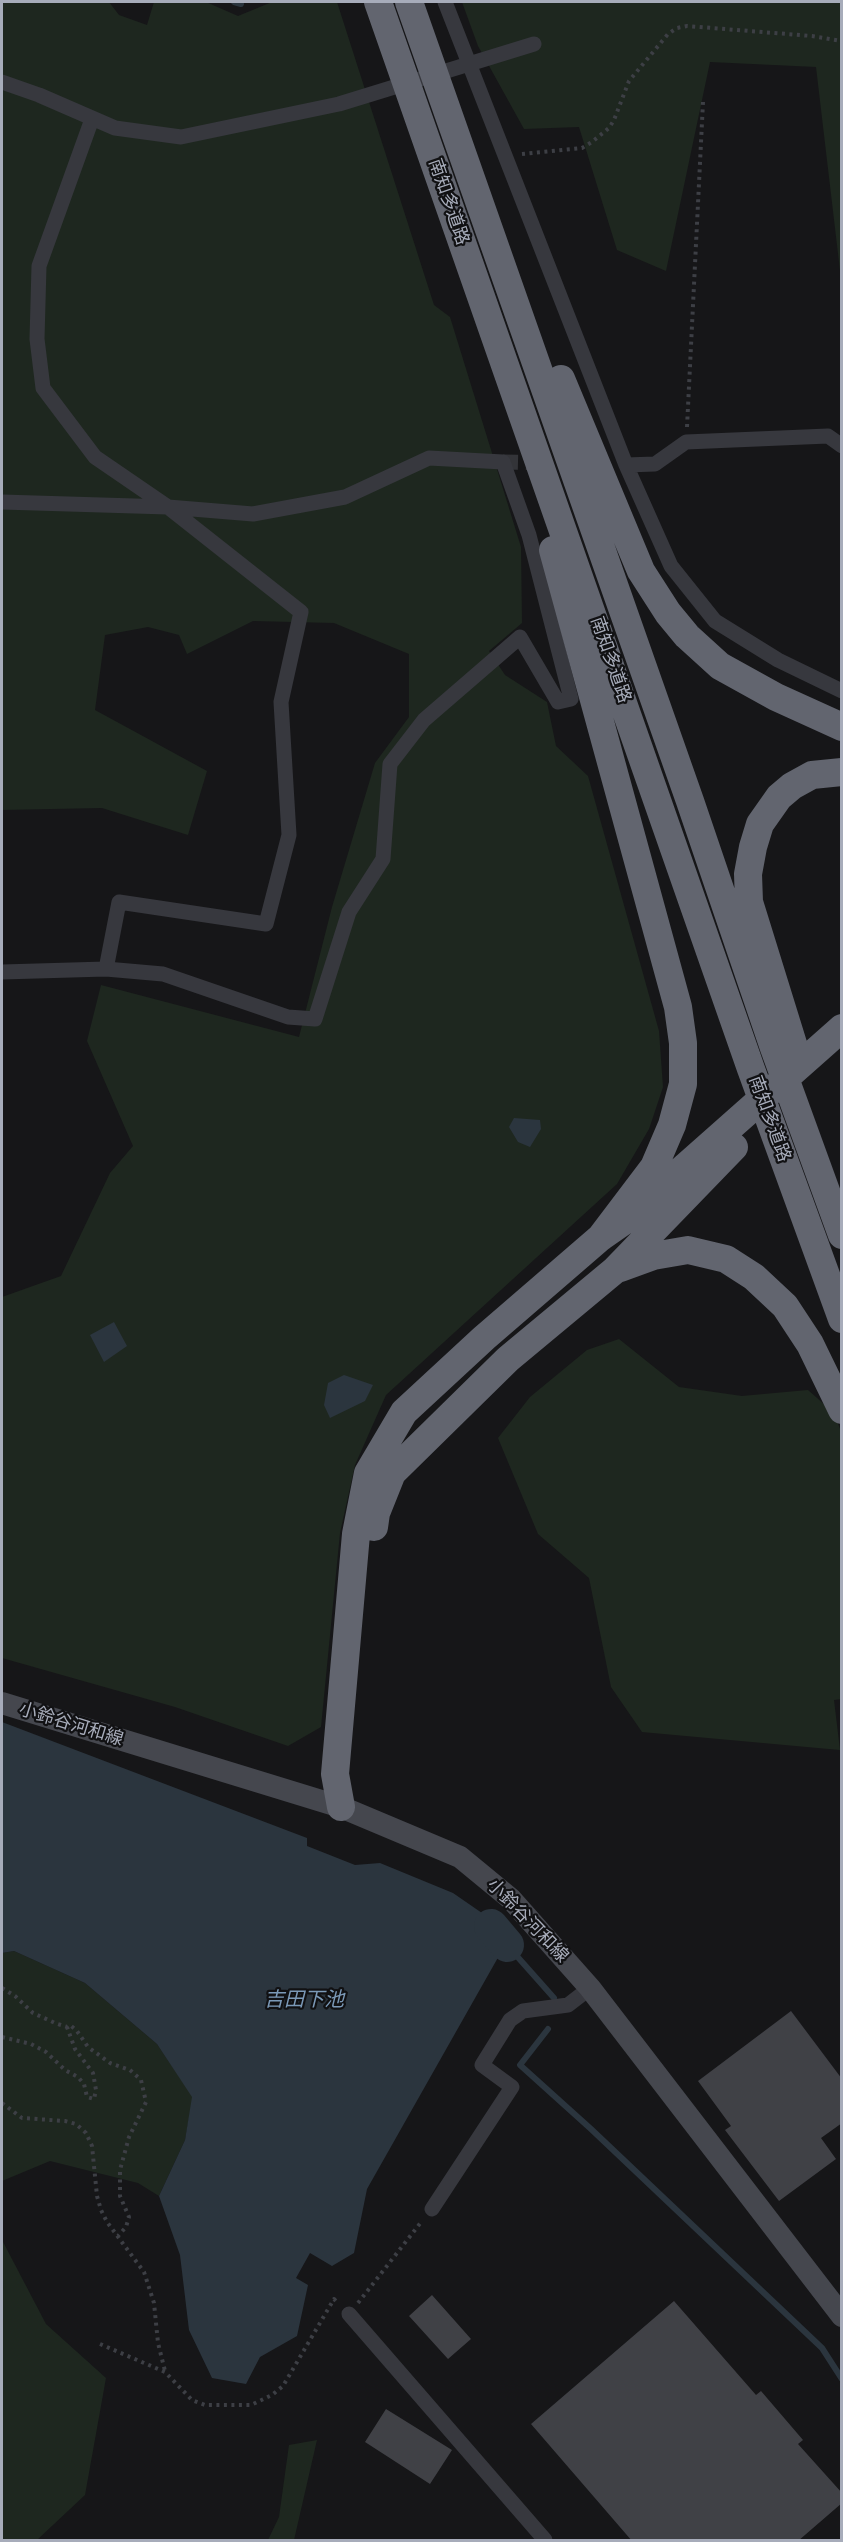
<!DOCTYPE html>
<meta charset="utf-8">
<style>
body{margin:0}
#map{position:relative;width:843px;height:2542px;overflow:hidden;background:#161618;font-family:"DejaVu Sans",sans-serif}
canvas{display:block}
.frame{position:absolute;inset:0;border:3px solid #a7acba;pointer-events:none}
</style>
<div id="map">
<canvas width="843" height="2542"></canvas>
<div class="frame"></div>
</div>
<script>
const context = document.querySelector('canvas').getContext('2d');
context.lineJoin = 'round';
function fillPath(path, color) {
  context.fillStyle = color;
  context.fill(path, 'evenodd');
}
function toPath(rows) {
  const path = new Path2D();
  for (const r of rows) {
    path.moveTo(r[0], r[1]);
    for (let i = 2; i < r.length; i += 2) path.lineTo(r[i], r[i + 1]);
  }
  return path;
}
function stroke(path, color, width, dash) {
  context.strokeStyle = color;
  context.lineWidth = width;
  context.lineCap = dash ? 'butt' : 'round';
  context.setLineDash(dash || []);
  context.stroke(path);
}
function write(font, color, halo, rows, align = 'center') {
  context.font = font + ' "DejaVu Sans","Noto Sans JP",sans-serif';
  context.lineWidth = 4.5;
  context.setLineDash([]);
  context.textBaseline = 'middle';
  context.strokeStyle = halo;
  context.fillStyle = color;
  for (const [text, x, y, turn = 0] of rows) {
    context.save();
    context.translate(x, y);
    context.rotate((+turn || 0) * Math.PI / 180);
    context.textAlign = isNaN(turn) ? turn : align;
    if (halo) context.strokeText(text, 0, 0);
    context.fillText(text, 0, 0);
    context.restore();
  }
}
fillPath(toPath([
 [2,2,109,2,119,15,147,25,154,2,206,2,238,16,272,2,337,2,434,305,450,317,521,547,522,623,489,651,505,675,547,702,556,746,588,776,659,1031,663,1087,649,1129,617,1184,386,1395,355,1465,340,1533,321,1727,288,1746,175,1707,2,1658,2,1297,61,1276,110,1173,133,1146,87,1041,101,985,299,1037,332,907,375,763,409,717,409,654,334,623,253,621,187,654,179,635,148,627,105,635,95,710,207,771,188,835,102,808,2,810],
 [462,2,841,2,841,279,816,67,710,62,666,271,617,250,579,127,524,129,478,46],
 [619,1339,679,1387,742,1396,808,1390,834,1413,842,1434,842,1699,834,1700,840,1750,642,1732,611,1687,589,1578,538,1534,498,1438,530,1397,587,1350],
 [14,1951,85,1983,157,2044,193,2097,185,2140,159,2196,138,2183,50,2161,2,2181,2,1953],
 [2,2240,46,2324,106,2378,85,2495,37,2540,2,2540],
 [317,2440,294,2540,268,2540,279,2517,289,2445]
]), '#1e271f');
fillPath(toPath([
 [514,1118,540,1120,541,1129,530,1147,518,1142,509,1127],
 [114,1322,127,1346,104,1362,90,1335],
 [344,1375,373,1385,365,1401,330,1418,324,1405,328,1383],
 [2,1722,307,1838,307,1846,355,1865,380,1863,453,1893,495,1922,487,1930,500,1954,367,2189,354,2253,332,2266,310,2253,296,2278,308,2285,297,2336,260,2357,246,2384,212,2378,189,2330,180,2255,159,2196,185,2140,192,2097,157,2044,85,1983,14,1951,2,1953]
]), '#2b353e');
stroke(toPath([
 [234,2,241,4],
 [507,1945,554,1998],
 [548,2029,520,2065,591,2129,822,2348,842,2379]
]), '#2b353e', 6);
stroke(toPath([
 [491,1926,507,1945]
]), '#2b353e', 34);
fillPath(toPath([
 [791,2011,842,2079,842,2123,821,2138,836,2159,779,2201,725,2130,731,2126,698,2081],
 [432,2295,471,2339,448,2359,409,2316],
 [674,2301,756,2395,761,2391,803,2440,798,2444,842,2493,842,2503,798,2541,632,2541,531,2424],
 [386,2409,452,2450,430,2484,365,2442]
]), '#404146');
stroke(toPath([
 [503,462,545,463]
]), '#333438', 15, [15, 8]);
stroke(toPath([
 [522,154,582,148,592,142,609,128,614,120,629,81,668,34,677,28,687,26,812,36,842,41],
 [687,427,703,102],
 [2,1988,15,1996,33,2013,55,2023,67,2027,70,2025,77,2031,88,2047,110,2063,130,2070,141,2080,146,2102,129,2137,120,2170,120,2196,129,2217,126,2227,118,2236],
 [2,2037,31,2044,46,2052,65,2070,78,2077,84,2084,87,2097,94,2099,96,2090,93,2073,75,2049,67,2027],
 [2,2103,22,2118,65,2121,76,2124,86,2133,92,2146,97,2196,101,2210,107,2222,144,2272,154,2303,158,2343,165,2371],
 [358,2303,422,2221],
 [100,2344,165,2372,192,2400,205,2405,251,2405,272,2395,283,2386,334,2299,339,2304]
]), '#3d3f45', 4, [3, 4.5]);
stroke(toPath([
 [445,2,626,465,671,566,715,621,778,660,842,691],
 [2,82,39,95,115,128,181,137,339,104,534,44],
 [92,119,39,266,37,339,43,388,95,457,168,507,301,612,281,702,289,835,266,924,119,902,106,969],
 [626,465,655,464,686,442,828,436,842,446],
 [2,502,168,507,253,514,345,497,429,458,503,462,529,535,571,699,558,702,520,637,424,720,390,764,383,859,349,912,315,1019,288,1017,163,974,106,969,2,972],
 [432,2209,512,2087,482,2065,510,2020,523,2011,568,2005,590,1988],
 [349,2314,545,2540]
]), '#37383e', 15);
stroke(toPath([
 [2,1703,341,1807,460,1857,511,1899,590,1988,842,2316]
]), '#45474e', 22);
stroke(toPath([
 [378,2,751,1069,842,1319],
 [409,2,690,801,774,1048,842,1235],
 [561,379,641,571,668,613,687,636,720,666,776,697,842,727],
 [553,550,678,1007,683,1043,683,1084,672,1125,654,1167,601,1237],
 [793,1044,749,902,748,874,753,847,760,824,779,797,792,786,812,775,842,772],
 [620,1268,653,1256,688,1250,726,1259,754,1277,785,1306,810,1344,842,1410],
 [374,1527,376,1513,392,1473,508,1359,615,1270,734,1147],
 [341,1807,335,1774,356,1534,368,1473,404,1412,484,1338,601,1237,624,1221,842,1028]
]), '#62656f', 28);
write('18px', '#a7acba', '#111113', [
 ["南知多道路",448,202,71],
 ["南知多道路",610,660,71],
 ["南知多道路",769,1119,70],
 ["小鈴谷河和線",71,1725,17],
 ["小鈴谷河和線",527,1921,46]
]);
write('italic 20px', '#7b99b7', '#111113', [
 ["吉田下池",304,2001]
]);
</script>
